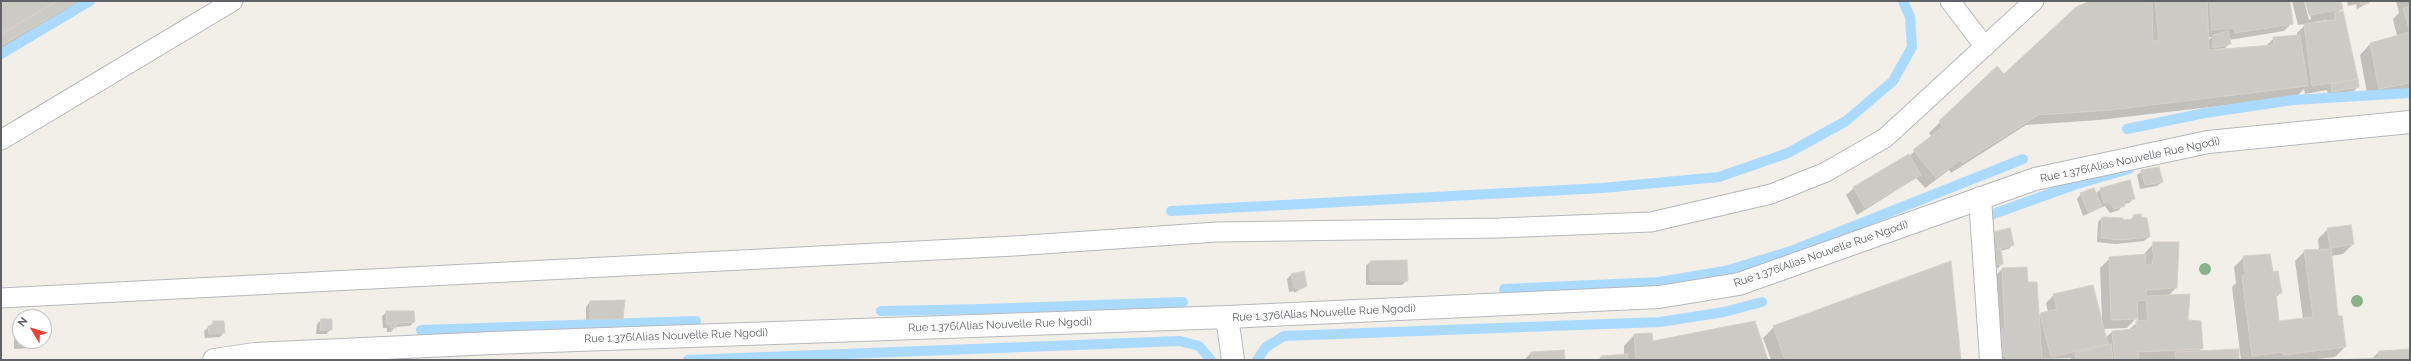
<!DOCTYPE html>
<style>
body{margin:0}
#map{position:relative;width:2411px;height:361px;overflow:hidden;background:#f1efe8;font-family:Raleway,sans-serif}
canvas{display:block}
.frame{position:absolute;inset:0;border:2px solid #5f6368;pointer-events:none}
.north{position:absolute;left:12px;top:309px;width:40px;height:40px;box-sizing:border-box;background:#fff;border:1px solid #bfc1c3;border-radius:50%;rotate:308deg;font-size:11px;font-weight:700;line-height:16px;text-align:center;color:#5f6368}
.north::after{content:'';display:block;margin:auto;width:14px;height:18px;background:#ea4335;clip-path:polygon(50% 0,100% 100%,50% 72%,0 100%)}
</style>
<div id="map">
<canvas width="2411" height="361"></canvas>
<div class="frame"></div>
<div class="north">N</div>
</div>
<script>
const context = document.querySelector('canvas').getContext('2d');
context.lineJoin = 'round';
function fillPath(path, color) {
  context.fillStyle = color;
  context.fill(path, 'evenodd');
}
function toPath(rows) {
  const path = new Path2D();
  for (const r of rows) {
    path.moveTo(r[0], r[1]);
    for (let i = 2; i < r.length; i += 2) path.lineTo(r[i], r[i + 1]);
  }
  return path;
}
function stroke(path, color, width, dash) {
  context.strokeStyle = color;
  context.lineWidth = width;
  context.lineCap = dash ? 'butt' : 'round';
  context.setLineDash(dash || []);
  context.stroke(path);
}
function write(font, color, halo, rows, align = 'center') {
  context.font = font + ' Raleway,sans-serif';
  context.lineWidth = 4;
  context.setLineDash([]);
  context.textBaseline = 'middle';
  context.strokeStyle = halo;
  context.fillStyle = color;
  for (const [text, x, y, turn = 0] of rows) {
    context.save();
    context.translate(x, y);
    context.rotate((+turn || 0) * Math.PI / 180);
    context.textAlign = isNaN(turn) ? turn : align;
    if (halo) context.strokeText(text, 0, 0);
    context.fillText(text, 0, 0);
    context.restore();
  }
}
fillPath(toPath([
 [1,1,86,1,1,51],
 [2094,1,2289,1,2292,23,2284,31,2229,40,2230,43,2225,48,2219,49,2265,47,2274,38,2297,36,2297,33,2306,24,2298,25,2292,1,2304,1,2309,20,2311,19,2306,1,2340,1,2342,8,2337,13,2358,87,2354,91,2328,95,2327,90,2305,94,2304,89,2296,97,2099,120,2026,125,1951,173,1949,170,1925,188,1916,178,1857,215,1846,195,1854,188,1909,156,1932,137,1929,133,1997,67,2004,75],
 [2327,20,2327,22,2314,24,2314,22],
 [2207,37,2212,37,2207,41],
 [2347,1,2367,1,2368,3,2357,9,2356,4,2348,6],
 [2396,1,2410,1,2410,91,2368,99,2360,55,2370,44,2397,36,2393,19,2399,13],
 [2142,171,2162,182,2157,186,2140,189,2137,175],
 [2101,189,2134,198,2129,203,2123,204,2119,210,2110,213,2105,206,2083,216,2077,199,2081,194,2095,194],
 [2134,216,2149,237,2144,241,2116,244,2097,242,2098,222,2102,218,2122,222,2130,220],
 [2009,229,2013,245,2008,249,2000,251,2002,264,1998,268,1989,270,1990,237,1994,233],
 [2328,229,2353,244,2343,254,2331,256,2337,317,2345,347,2335,357,2307,360,2241,360,2232,287,2236,283,2234,267,2244,257,2272,273,2281,293,2275,298,2278,322,2303,319,2295,261,2305,251,2319,250,2318,239],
 [2154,243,2176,288,2168,296,2187,321,2202,348,2198,352,2238,360,2072,360,2071,358,1995,360,1994,277,2002,269,2027,283,2038,316,2048,312,2046,303,2054,295,2102,319,2100,268,2110,258,2143,255],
 [2137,317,2138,322,2127,331,2112,332,2105,338,2103,329,2127,328],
 [1370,262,1407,280,1402,285,1366,285,1366,266],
 [1292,274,1306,286,1294,293,1294,291,1289,292,1287,279],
 [590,302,622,318,617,323,586,323,586,307],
 [387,312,413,312,414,322,410,326,395,327,391,332,387,332,387,328,383,328,382,316],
 [321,320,331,329,326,334,316,334,317,324],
 [214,322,224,332,220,337,205,338,204,331],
 [1774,327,1960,360,1771,360,1763,338],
 [18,335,20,335,20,341,35,341,36,343,31,348,14,349,14,340],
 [1634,335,1652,342,1767,360,1598,360,1601,357,1624,355,1624,346],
 [2410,350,2410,360,2358,360,2371,359,2379,352],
 [1531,353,1564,360,1524,360]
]), '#0003');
stroke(toPath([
 [1,54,90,1],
 [2127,129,2205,113,2293,100,2410,93],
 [1171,211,1602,188,1719,177,1788,153,1846,121,1893,81,1912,47,1910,17,1903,1],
 [1979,219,2077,184,2129,169],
 [1504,289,1659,282,1725,271,1794,250,2023,159],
 [881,311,984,309,1183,302],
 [421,330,696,321],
 [688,360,1180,341,1199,346,1211,360],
 [1257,360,1266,347,1284,336,1660,322,1724,312,1762,302]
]), '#aadaff', 10);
const building = toPath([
 [1,1,57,1,1,34,1,1],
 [57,1,78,1,1,46,1,34,57,1],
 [2091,1,2152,1,2153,41,2159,41,2155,1,2207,1,2209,50,2274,45,2273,37,2300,35,2308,86,2110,110,2038,115,1962,163,1960,160,1936,178,1913,150,1943,127,1939,121,1997,66,2004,74,2076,7,2091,1],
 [2210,1,2290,1,2293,24,2235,33,2234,28,2212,30,2210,1],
 [2305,1,2341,1,2343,9,2309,15,2305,1],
 [2360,1,2368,1,2369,3,2361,5,2360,1],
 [2410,6,2410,83,2379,89,2370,43,2410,32,2403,8,2410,6],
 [2343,11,2358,79,2312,86,2304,24,2335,20,2335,12,2343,11],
 [2228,31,2231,44,2213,48,2213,35,2228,31],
 [2358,79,2359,87,2332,92,2331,84,2358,79],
 [1909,154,1921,175,1865,208,1853,187,1909,154],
 [2159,167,2163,182,2145,185,2141,170,2159,167],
 [2130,180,2135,199,2124,201,2125,206,2114,209,2109,202,2104,203,2100,188,2130,180],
 [2094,188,2102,207,2088,212,2080,193,2094,188],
 [2141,214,2141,217,2147,218,2150,237,2121,240,2101,238,2102,217,2123,218,2123,220,2133,219,2133,215,2141,214],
 [2351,225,2354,244,2331,248,2338,316,2342,316,2346,347,2283,355,2282,352,2252,356,2242,276,2245,275,2243,256,2270,254,2273,272,2278,271,2282,293,2276,294,2279,321,2313,317,2304,250,2330,249,2327,228,2351,225],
 [2010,228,2014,245,1998,249,1994,232,2010,228],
 [2153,242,2179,242,2177,288,2146,290,2146,296,2190,294,2188,320,2201,321,2203,349,2138,352,2139,360,2115,360,2112,331,2136,329,2136,321,2148,320,2146,300,2137,301,2138,319,2111,320,2109,257,2146,254,2145,265,2152,265,2154,253,2152,252,2153,242],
 [2001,248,2003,264,1993,266,1991,250,2001,248],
 [1407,260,1408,281,1370,281,1370,261,1407,260],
 [1951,261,1961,360,1785,360,1773,326,1951,261],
 [2027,267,2028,282,2037,282,2042,360,2006,360,2006,355,2003,356,2001,329,2005,329,2002,268,2027,267],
 [1304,271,1307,286,1301,289,1294,288,1291,274,1304,271],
 [2093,285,2108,344,2051,357,2040,313,2057,309,2053,294,2093,285],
 [625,300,623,319,590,319,590,301,625,300],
 [386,311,414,311,415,322,396,323,396,328,391,328,391,324,387,324,386,311],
 [321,319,332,319,332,330,320,330,321,319],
 [213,321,224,321,225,333,209,334,208,326,213,325,213,321],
 [1755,321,1768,360,1636,360,1634,334,1652,333,1653,341,1755,321],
 [18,334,20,334,20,341,36,341,37,344,18,345,18,334],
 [2111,344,2113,360,2076,360,2075,353,2111,344],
 [2239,349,2239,360,2176,360,2175,352,2239,349],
 [2410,349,2410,360,2336,360,2379,358,2379,351,2410,349],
 [1564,350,1565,360,1531,360,1531,352,1564,350],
 [1627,354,1628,360,1601,360,1601,356,1627,354]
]);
fillPath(building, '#cccac5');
stroke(building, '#d6d1c6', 1);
const service = toPath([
 [1950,1,1985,47],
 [1,140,233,1],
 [1,298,1014,246,1217,232,1499,228,1651,222,1771,194,1826,172,1885,138,2034,1]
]);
const minor = toPath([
 [1980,198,1991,360],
 [1227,317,1233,360],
 [214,360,255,354,492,343,1227,317,1659,297,1739,284,2035,179,2208,142,2410,122]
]);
stroke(service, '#b5b8bc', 21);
stroke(minor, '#b5b8bc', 24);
stroke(service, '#fff', 19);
stroke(minor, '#fff', 22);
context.fillStyle = '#89b387';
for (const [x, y] of [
 [2205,269],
 [2357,301]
]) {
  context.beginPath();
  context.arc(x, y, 6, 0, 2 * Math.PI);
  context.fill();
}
write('11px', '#5f6368', '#fff', [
 ["Rue 1.376(Alias Nouvelle Rue Ngodi)",2130,160,-12],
 ["Rue 1.376(Alias Nouvelle Rue Ngodi)",1821,254,-19],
 ["Rue 1.376(Alias Nouvelle Rue Ngodi)",1324,313,-3],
 ["Rue 1.376(Alias Nouvelle Rue Ngodi)",1000,325,-2],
 ["Rue 1.376(Alias Nouvelle Rue Ngodi)",676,336,-2]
]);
</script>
